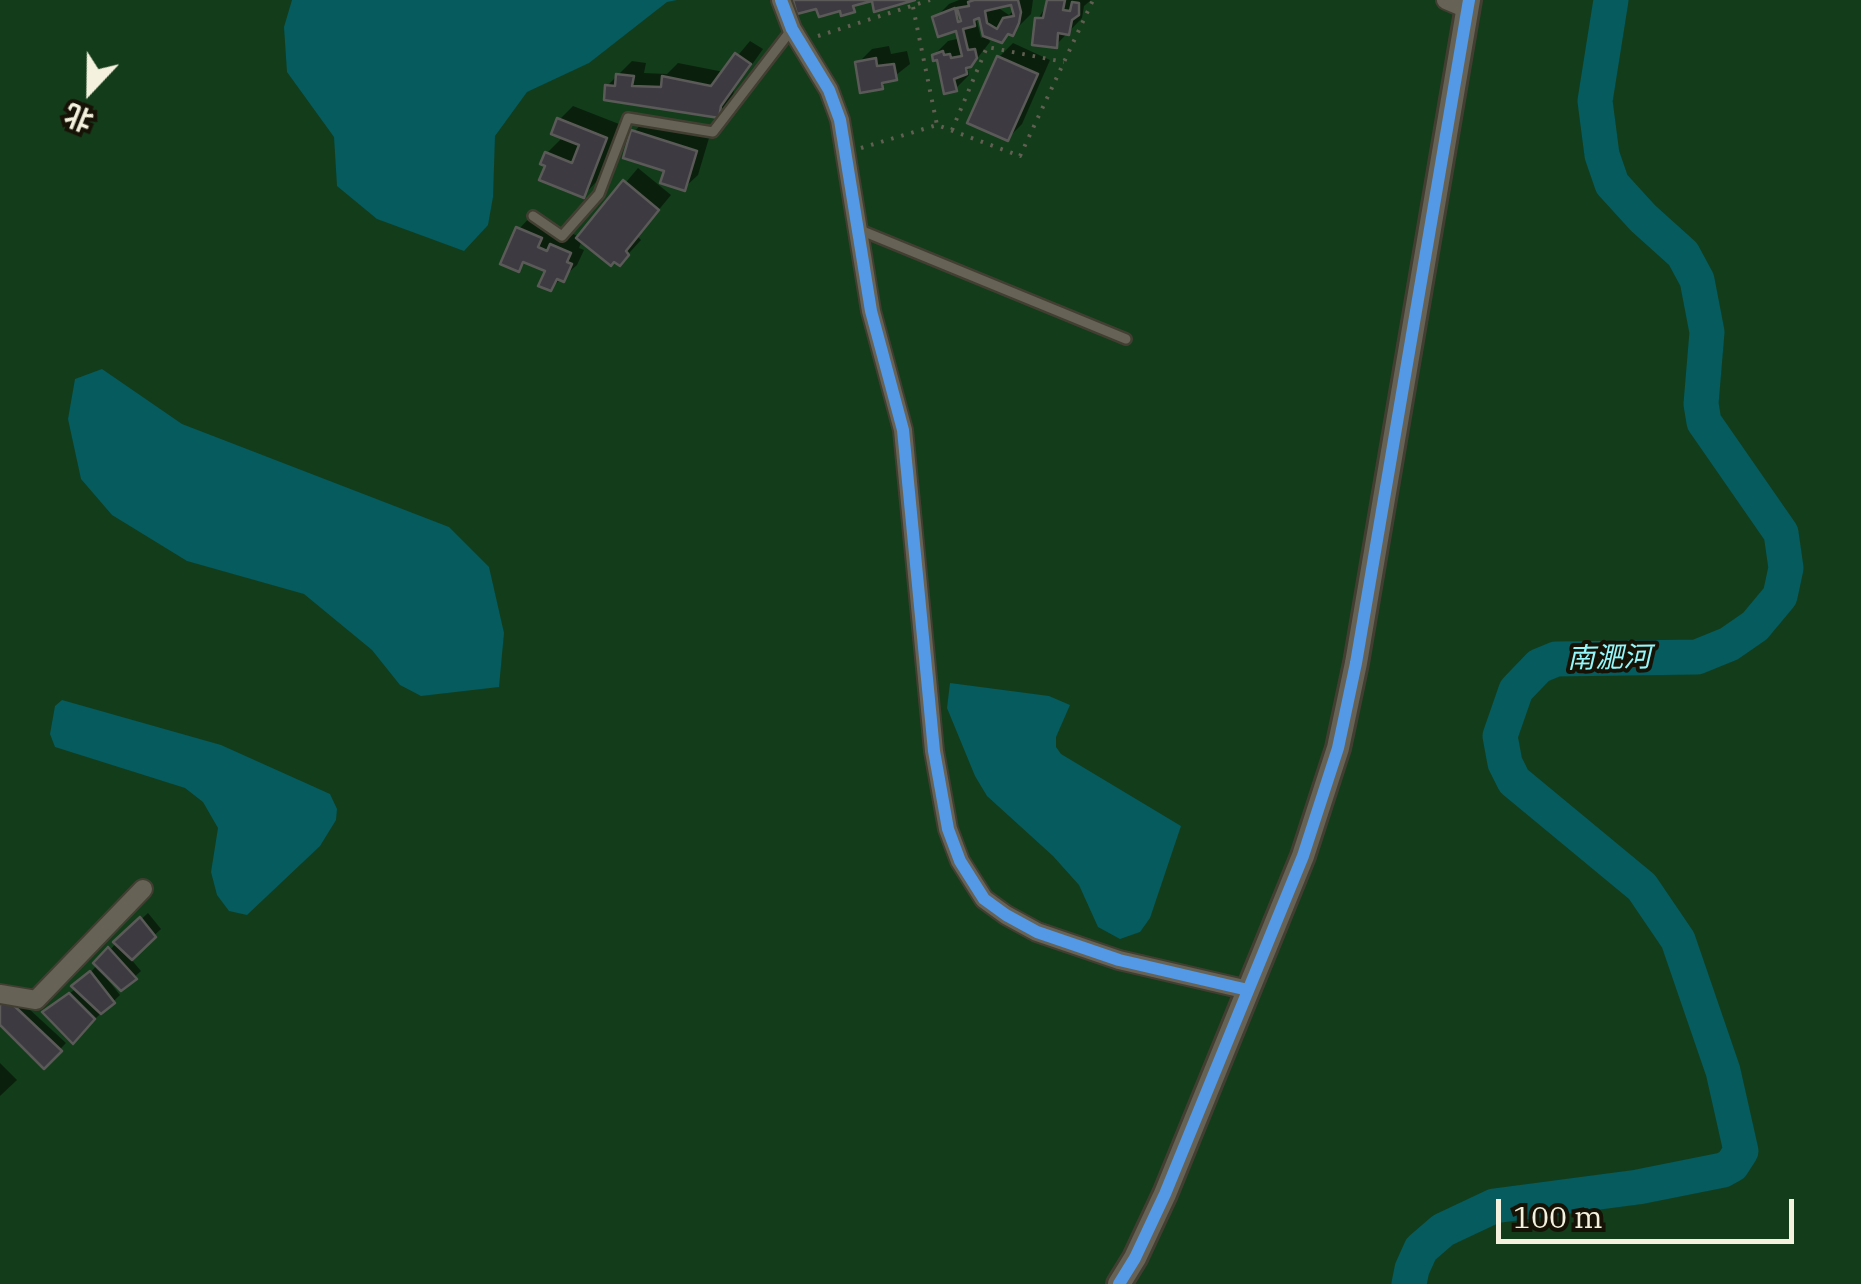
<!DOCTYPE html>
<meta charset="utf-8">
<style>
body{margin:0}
#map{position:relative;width:1861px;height:1284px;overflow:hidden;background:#282512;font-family:"IBM Plex Serif","Noto Sans SC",serif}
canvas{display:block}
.north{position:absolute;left:40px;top:40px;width:100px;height:100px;-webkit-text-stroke:8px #161306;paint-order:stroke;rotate:202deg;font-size:28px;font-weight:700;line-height:40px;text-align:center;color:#f4f1de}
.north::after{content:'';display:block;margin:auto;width:35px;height:45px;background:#f4f1de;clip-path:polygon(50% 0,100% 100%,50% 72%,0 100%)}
.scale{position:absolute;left:1496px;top:1199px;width:298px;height:45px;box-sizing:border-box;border:5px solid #f4f1de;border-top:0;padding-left:12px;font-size:30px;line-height:35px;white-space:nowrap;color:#f4f1de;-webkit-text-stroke:8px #161306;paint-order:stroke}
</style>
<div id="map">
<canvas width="1861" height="1284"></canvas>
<div class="north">北</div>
<div class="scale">100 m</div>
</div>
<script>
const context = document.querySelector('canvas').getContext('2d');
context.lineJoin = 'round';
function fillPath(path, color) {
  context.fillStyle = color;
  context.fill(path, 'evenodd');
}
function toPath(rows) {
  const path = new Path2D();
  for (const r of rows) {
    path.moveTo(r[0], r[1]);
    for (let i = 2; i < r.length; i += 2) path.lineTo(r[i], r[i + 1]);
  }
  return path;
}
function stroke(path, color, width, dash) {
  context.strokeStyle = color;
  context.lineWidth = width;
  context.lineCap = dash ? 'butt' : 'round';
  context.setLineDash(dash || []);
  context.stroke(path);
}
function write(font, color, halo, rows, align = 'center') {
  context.font = font + ' "IBM Plex Serif","Noto Sans SC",serif';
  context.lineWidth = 8;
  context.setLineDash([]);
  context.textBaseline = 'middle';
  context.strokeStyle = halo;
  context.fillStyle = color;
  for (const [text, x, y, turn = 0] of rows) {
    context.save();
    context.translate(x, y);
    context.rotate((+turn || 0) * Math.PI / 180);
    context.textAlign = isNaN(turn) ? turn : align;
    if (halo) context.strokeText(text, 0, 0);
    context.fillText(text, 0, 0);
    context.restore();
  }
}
fillPath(toPath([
 [0,0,1861,0,1861,1284,0,1284]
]), '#133c1a');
fillPath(toPath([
 [292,0,677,0,667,2,589,63,527,92,495,136,493,197,488,225,464,251,377,219,337,186,334,137,287,72,284,27],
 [102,369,182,424,449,527,489,567,504,633,499,687,421,696,400,685,372,650,304,594,187,561,112,515,81,479,68,419,75,379],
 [950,683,1049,696,1070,705,1056,737,1056,747,1061,754,1181,826,1150,918,1140,932,1120,939,1098,927,1079,885,1053,856,987,796,975,776,947,708],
 [62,700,221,745,330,794,337,809,336,820,320,846,247,915,229,911,217,895,211,872,218,828,203,802,185,788,55,747,50,734,55,706]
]), '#055b5d');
fillPath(toPath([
 [959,0,1033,0,1031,14,1012,33,988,35,990,42,968,70,969,75,955,89,939,56,934,55,948,41,961,38,958,28,935,18,949,4],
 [1013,2,1015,9,1009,15,1000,9,1000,5],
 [981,16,986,36,981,38,976,18],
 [1050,0,1091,0,1084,6,1082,18,1056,45,1038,19],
 [750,41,763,49,734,90,732,102,718,116,607,86,632,61,646,63,644,73,667,74,678,63,724,72],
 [1013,43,1050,60,1022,124,1008,138,999,57],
 [889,46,891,54,907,51,910,64,882,86,858,63,872,49],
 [573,106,619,124,597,181,584,195,548,165,547,153,564,136,559,120],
 [647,118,709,138,698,175,684,188,634,132],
 [638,168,671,195,637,236,641,240,620,263,582,240,579,248,584,250,577,265,551,288,548,270,527,260,518,269,519,229,532,215,554,224,550,233,560,238,566,231,580,237],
 [148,913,161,929,130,958,141,971,122,988,108,974,105,976,120,995,73,1040,52,1006,77,988,117,942],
 [14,995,66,1043,44,1066,0,1021,0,1008],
 [0,1063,17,1080,0,1096]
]), '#0007');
stroke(toPath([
 [1409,1284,1412,1269,1421,1249,1443,1230,1494,1206,1638,1187,1723,1170,1732,1165,1741,1151,1723,1071,1678,940,1642,887,1514,781,1505,763,1500,736,1516,690,1539,666,1556,659,1697,657,1729,644,1755,626,1780,596,1786,568,1781,533,1704,422,1701,404,1707,332,1697,280,1683,254,1643,218,1612,184,1602,155,1595,101,1611,0]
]), '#055b5d', 35);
const building = toPath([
 [793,0,915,0,874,12,872,1,853,6,855,12,841,16,840,11,819,17,816,9,797,14,793,0],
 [974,0,1018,0,1021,12,1019,23,1013,36,1008,34,1002,43,983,36,979,18,974,20,975,26,963,29,968,50,975,49,977,58,971,67,966,68,967,74,954,79,957,91,944,94,937,60,933,61,932,55,943,51,944,55,950,54,951,58,962,56,956,31,938,37,932,17,955,8,958,22,961,21,957,8,969,6,968,2,974,0],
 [1011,5,1014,16,1003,18,997,29,987,23,985,11,1011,5],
 [1047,0,1065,0,1063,10,1070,11,1072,2,1079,3,1079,15,1072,20,1069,35,1058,33,1057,48,1032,45,1035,18,1043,18,1047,0],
 [735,53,751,64,721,106,719,118,604,100,605,85,615,86,616,74,634,76,632,86,661,87,662,76,711,86,735,53],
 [997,56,1038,74,1008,141,967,123,997,56],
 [876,58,877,66,894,64,897,80,882,83,883,89,860,93,855,62,876,58],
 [557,118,607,138,584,198,539,180,545,166,540,164,545,152,572,163,579,145,551,134,557,118],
 [631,130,697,151,685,191,660,183,664,171,623,158,631,130],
 [623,180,659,210,626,251,629,255,620,266,614,262,611,266,576,238,623,180],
 [516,227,542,238,538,247,547,251,550,244,571,253,567,262,572,264,564,282,557,279,551,291,538,286,545,271,523,262,519,272,500,264,516,227],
 [140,917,156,937,132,960,113,942,140,917],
 [108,947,137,979,121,991,93,963,108,947],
 [90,971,115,1003,101,1014,71,986,90,971],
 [69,993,95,1019,73,1044,42,1012,69,993],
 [7,999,62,1051,44,1069,0,1025,0,1005,7,999]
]);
fillPath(building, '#3d3a41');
stroke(building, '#5b5a58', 2.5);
const service = toPath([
 [533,216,562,236,599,194,628,118,713,132,792,29],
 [860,230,1126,339]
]);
const minor = toPath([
 [781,0,792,29,829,90,840,120,871,311,903,430,934,751,948,829,960,861,984,899,1006,915,1037,932,1119,960,1248,990],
 [1446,0,1467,9],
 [0,994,36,1000,143,889]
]);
const tertiary = toPath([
 [1119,1284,1135,1258,1165,1194,1303,856,1338,748,1356,663,1469,0]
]);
stroke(service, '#423f32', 14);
stroke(minor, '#423f32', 22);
stroke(tertiary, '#423f32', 28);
stroke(toPath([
 [913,7,937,125],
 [818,36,930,0],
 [952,130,987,47,1064,62],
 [861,148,937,125,1020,156,1093,0]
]), '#615f51', 4, [2.5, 8]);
stroke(service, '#666356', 9);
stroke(minor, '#666356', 18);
stroke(tertiary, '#666356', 22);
stroke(toPath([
 [781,0,792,29,829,90,840,120,871,311,903,430,934,751,948,829,960,861,984,899,1006,915,1037,932,1119,960,1248,990],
 [1119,1284,1135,1258,1165,1194,1303,856,1338,748,1356,663,1469,0]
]), '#5399e6', 12);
write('italic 28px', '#94f7fb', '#161306', [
 ["南淝河",1609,659,-1]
]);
</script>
